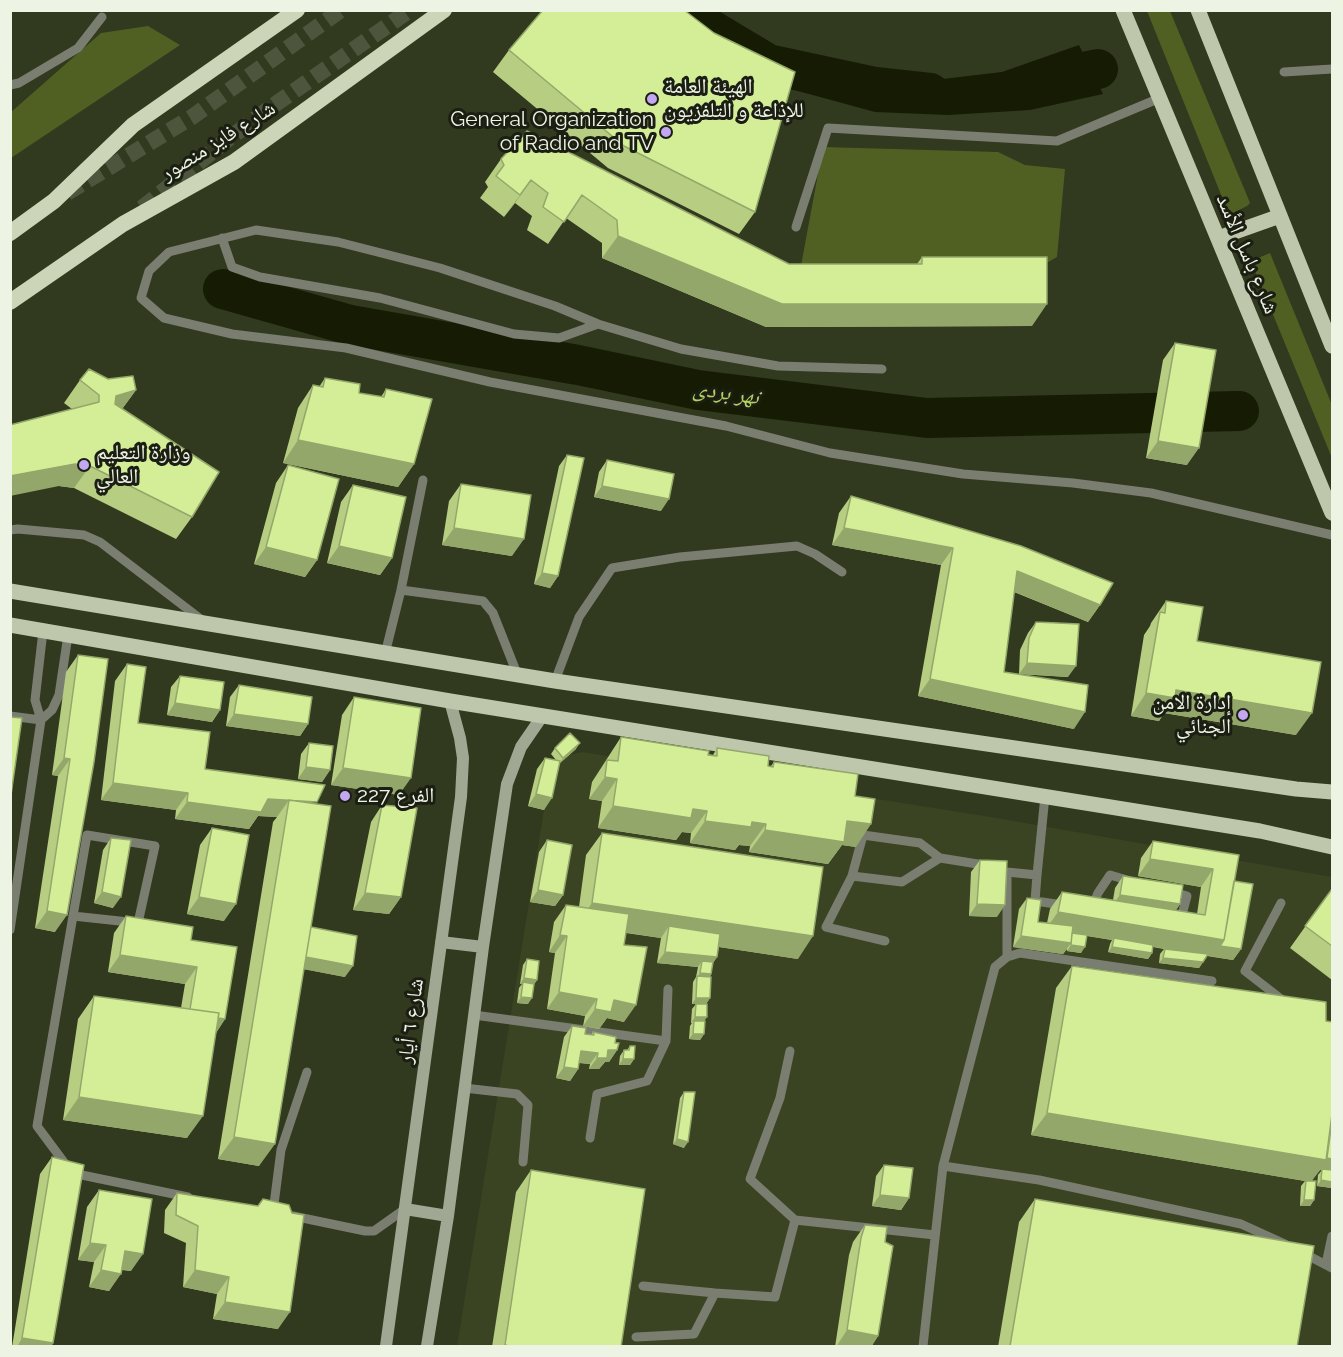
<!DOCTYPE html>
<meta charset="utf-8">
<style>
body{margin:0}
#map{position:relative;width:1343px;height:1357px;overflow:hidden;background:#31391e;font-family:Raleway,sans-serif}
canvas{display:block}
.frame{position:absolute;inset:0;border:12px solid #eef4e3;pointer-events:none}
</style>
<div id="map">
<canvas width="1343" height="1357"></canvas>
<div class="frame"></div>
</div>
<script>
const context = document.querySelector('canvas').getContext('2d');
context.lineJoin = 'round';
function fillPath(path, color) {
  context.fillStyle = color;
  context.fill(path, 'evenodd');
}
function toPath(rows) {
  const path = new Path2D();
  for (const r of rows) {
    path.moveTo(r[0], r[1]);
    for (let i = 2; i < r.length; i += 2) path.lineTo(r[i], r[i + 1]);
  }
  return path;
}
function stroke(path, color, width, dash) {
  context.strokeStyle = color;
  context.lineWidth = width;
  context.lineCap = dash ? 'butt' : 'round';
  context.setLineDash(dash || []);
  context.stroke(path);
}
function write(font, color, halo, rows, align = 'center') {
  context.font = font + ' Raleway,"Noto Naskh Arabic",sans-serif';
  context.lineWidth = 6;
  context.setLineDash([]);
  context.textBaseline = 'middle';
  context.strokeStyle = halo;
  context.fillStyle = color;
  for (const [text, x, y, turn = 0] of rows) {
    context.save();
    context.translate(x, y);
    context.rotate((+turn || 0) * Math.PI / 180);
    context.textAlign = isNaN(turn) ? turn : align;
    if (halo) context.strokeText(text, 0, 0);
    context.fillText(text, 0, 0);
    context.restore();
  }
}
fillPath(toPath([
 [582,752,997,818,1332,877,1332,1346,457,1346,544,810,559,764,568,755]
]), '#3a4422');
fillPath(toPath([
 [1147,11,1170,11,1248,198,1250,203,1247,206,1233,213,1226,207],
 [148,26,180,45,11,158,10,113,101,33],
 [823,147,998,152,1025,165,1065,169,1057,257,1036,269,800,271],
 [1270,253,1332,405,1332,458,1251,261]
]), '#506023');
fillPath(toPath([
 [682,13,768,64,875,87,1002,72,1079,45,1103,94,1030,110,948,115,875,112,776,85]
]), '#151c03');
stroke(toPath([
 [678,10,768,64,875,87,930,93],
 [1037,81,1098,69],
 [223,289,350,325,578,365,698,390,927,418,1239,411]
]), '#151c03', 40);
stroke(toPath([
 [67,193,192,117,341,10],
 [142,208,223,143,270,108,410,10]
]), '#4d553c', 16, [16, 8]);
stroke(toPath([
 [1284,72,1332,69],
 [10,85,19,83,78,48,102,17],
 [796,227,828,128,1057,141,1160,98],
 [222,238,232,267,260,277,380,298,514,334,559,338,598,324],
 [882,369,778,366,681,349,598,324,555,306,440,268,338,242,256,230,169,252,149,271,141,298,164,318,232,334,346,348,490,382,726,426,830,453,963,474,1073,483,1151,493,1332,535],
 [10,530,18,529,84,535,100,542,202,620],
 [401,590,423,480],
 [385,654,401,590,483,601,493,613,518,676],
 [555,681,579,617,612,568,680,557,797,546,815,554,842,572],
 [10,716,41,720,52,710,59,695,68,635],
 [940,858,902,882,852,876,863,835,920,843,940,858,984,865,1007,872,1007,957],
 [1007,872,1037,875,1045,796],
 [1037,875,1035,901,1063,905],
 [852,876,826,927,885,941],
 [1170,891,1187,896,1180,922],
 [1281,903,1245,971,1285,1002],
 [1092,907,1098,893,1110,875,1134,882],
 [73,916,138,923,155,846,87,835,73,916,37,1126,72,1173,188,1197],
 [10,930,41,720,35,700,43,631],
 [474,1015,666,1041],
 [790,1051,780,1098,750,1179,795,1220],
 [464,1088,517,1094,528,1105,523,1162],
 [590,1138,597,1094,647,1081,666,1041,668,989],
 [943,1166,1039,1180,1241,1224,1285,1244],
 [273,1212,281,1150,307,1072],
 [293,1216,365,1231,374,1231,405,1209],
 [1303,1253,1332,1268],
 [1326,1264,1332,1236],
 [643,1286,715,1293],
 [636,1337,694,1334,715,1293,775,1297,795,1220,935,1235],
 [923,1346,943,1166,995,967,1007,957,1020,953,1212,981]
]), '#7a7e71', 9);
stroke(toPath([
 [441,942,483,947],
 [405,1209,448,1216],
 [386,1346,461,797,463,758,460,738,450,701],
 [427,1346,448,1216,483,947,507,784,521,747,543,715]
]), '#a0a792', 12);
stroke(toPath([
 [1123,10,1332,513],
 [1198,10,1332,346],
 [1218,238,1280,216],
 [10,591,555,681,1296,789,1332,792],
 [10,625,450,701,1260,831,1332,847]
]), '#bec7ac', 15);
stroke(toPath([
 [10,233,54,201,133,125,297,10],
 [10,302,123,224,234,162,444,10]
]), '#ccd5b8', 16);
fillPath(toPath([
 [509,50,755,212,739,234,608,168,493,72],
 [501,159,789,264,917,264,922,257,1032,326,766,327,602,258,602,243,566,218,548,244,527,230,532,216,515,203,504,217,480,198,488,187,485,182],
 [1175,343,1187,465,1146,458,1163,360],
 [325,378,359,393,381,397,386,389,414,464,398,487,283,463,298,408,313,385,319,387],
 [108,379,136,390,122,409,192,517,176,539,74,488,59,486,72,409,64,403,80,380],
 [567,455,558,576,550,588,534,584,559,466],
 [607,460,661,511,594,497,599,472],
 [288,465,317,560,305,577,254,564,276,483],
 [461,484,512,556,442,545,449,501],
 [353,485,392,558,380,575,327,563,341,502],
 [851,496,1100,605,1088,622,1014,592,1004,672,1074,729,918,696,941,565,832,545,839,513],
 [1166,601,1197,641,1296,735,1164,713,1159,721,1131,716,1144,635,1150,626,1151,623],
 [1036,622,1068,677,1019,674,1020,650,1028,633],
 [78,655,108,659,55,932,35,928,58,776,52,775,66,672],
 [127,664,138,723,205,769,315,804,311,927,345,977,304,969,259,1166,218,1159,273,822,277,817,258,816,249,829,175,819,176,810,101,800,115,681],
 [180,676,220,710,212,722,167,715,171,687],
 [239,685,308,724,300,736,226,726,230,697],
 [354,697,399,795,331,785,342,715],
 [621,737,713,755,717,748,768,766,771,766,774,762,855,796,856,847,842,845,828,864,749,852,750,846,739,845,735,850,690,843,691,833,682,832,676,840,598,828,602,801,589,799,592,782],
 [309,743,330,770,322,782,298,779,301,754],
 [555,748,576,749,560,763,544,810,528,806,537,769,545,758,556,760,551,754],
 [382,805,401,897,389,914,353,910,371,822],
 [212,828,224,921,187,914,200,845],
 [602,833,798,959,719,947,717,957,713,963,711,974,710,977,710,998,706,1004,692,1004,693,982,696,977,698,967,657,963,661,938,626,933,624,945,624,1022,607,1018,599,1029,583,1026,585,1016,547,1009,555,953,549,952,554,922,566,905,579,907,586,855],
 [111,838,113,908,94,903,103,850],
 [547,840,563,895,555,906,530,902,539,852],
 [1153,841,1234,881,1241,949,1233,960,1207,956,1199,968,1159,963,1160,954,1164,949,1153,947,1152,953,1148,959,1108,952,1110,944,1112,940,1087,936,1081,953,1067,951,1067,949,1063,954,1013,947,1019,909,1027,898,1038,922,1047,923,1050,909,1062,892,1113,900,1115,888,1123,876,1180,904,1176,910,1197,914,1201,887,1138,876,1141,858],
 [980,860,997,917,969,916,971,872],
 [1332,889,1332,980,1290,948],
 [126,916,191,940,225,1019,216,1033,187,1138,63,1120,78,1019,94,996,181,1008,185,984,108,972,114,933],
 [527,959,537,980,534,984,528,1004,517,1003,519,988,522,984,520,984,523,965],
 [1072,966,1326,1021,1332,1117,1332,1188,1317,1186,1318,1175,1322,1170,1320,1170,1311,1181,1314,1200,1310,1206,1300,1206,1301,1186,1305,1181,1031,1135,1056,988],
 [696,1004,704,1021,704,1034,700,1040,689,1039,690,1026,692,1023,691,1023,692,1009],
 [572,1026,585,1034,591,1035,593,1032,615,1043,617,1050,609,1062,605,1062,599,1069,589,1069,590,1064,579,1063,578,1069,570,1081,556,1078,564,1037],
 [630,1046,634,1059,630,1065,619,1065,620,1056,624,1050,627,1050],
 [684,1092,684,1148,673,1144,680,1098],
 [52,1157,53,1343,51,1347,12,1347,40,1174],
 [884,1165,909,1198,901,1210,872,1206,876,1176],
 [531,1170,621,1347,492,1347,516,1192],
 [99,1190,131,1271,122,1270,109,1291,89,1287,94,1262,78,1260,87,1207],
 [177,1193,278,1329,213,1319,217,1294,183,1287,186,1243,164,1233,165,1210],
 [1035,1199,1297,1347,998,1347,1019,1222],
 [865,1225,885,1242,878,1336,871,1347,835,1347,849,1255,853,1242]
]), '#b6cd82');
fillPath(toPath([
 [531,180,515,203,504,217,520,195],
 [618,236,782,304,1047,304,1032,326,766,327,602,258],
 [136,390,120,412,100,418,116,396],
 [298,440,414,464,398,487,283,463],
 [1158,441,1199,448,1187,465,1146,458],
 [75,464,90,466,74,488,59,486,10,496,10,476],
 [602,486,669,499,661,511,594,497],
 [454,528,524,539,512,556,442,545],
 [844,528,953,548,941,565,832,545],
 [339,546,392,558,380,575,327,563],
 [266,547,317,560,305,577,254,564],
 [1017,571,1100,605,1088,622,1005,588],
 [542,573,558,576,550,588,534,584],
 [1027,663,1076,666,1068,677,1019,674],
 [930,679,1085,712,1074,729,918,696],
 [1176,690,1312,713,1296,735,1164,713,1159,721,1131,716,1146,693],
 [175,703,220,710,212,722,167,715],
 [234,714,308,724,300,736,226,726],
 [580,743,576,749,559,764,563,758],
 [64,758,70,759,58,776,52,775],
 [306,767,330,770,322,782,298,779],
 [343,768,411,778,399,795,331,785],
 [605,777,617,779,602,801,589,799],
 [113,783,188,793,176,810,101,800],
 [536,794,552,798,544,810,528,806],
 [268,799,289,800,277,817,258,816,249,829,175,819,187,802],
 [613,806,693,809,707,811,691,833,682,832,676,840,598,828],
 [705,821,752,822,766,824,750,846,739,845,735,850,690,843],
 [847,821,871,824,856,847,842,845,828,864,749,852,765,830],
 [1150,859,1213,869,1201,887,1138,876],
 [538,890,563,895,555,906,530,902],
 [102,892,121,897,113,908,94,903],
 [365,893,401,897,389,914,353,910],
 [1120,895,1180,904,1172,916,1112,906],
 [199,897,236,904,224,921,187,914],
 [592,903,813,936,798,959,667,939,669,926,661,938,576,925],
 [977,904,1005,905,997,917,969,916],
 [47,911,67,915,55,932,35,928],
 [1058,912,1224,940,1241,949,1233,960,1113,940,1114,938,1112,940,1046,929],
 [560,935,567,936,555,953,549,952],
 [1021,936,1071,943,1063,954,1013,947],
 [1071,945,1085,947,1081,953,1067,951],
 [1112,947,1152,953,1148,959,1108,952],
 [665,952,717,957,709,968,702,961,698,967,657,963],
 [120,955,197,967,185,984,108,972],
 [300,956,353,966,345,977,292,967],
 [1163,958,1203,962,1199,968,1159,963],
 [700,973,711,974,707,980,696,979],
 [524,978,537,980,533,986,523,982,522,984,520,984],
 [559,992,597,999,585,1016,547,1009],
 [521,997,532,998,528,1004,517,1003],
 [696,998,710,998,706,1004,692,1004],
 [614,1000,636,1005,624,1022,607,1018,599,1029,583,1026,595,1009],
 [190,1013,225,1019,214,1036],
 [695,1017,707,1017,703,1023,694,1021,691,1023],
 [693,1034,704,1034,700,1040,689,1039],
 [608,1050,617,1050,609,1062,605,1062,599,1069,589,1069,597,1058],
 [581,1051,598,1053,590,1064,573,1062],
 [623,1059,634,1059,630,1065,619,1065],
 [564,1067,578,1069,570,1081,556,1078],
 [79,1097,203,1116,187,1138,63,1120],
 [1047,1113,1332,1159,1332,1172,1320,1170,1311,1182,1031,1135],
 [234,1137,275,1144,259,1166,218,1159],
 [677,1139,688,1142,684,1148,673,1144],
 [1321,1180,1332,1182,1332,1188,1317,1186],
 [880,1195,909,1198,901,1210,872,1206],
 [1304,1200,1314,1200,1310,1206,1300,1206],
 [90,1243,106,1245,94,1262,78,1260],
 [125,1251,143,1254,131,1271,113,1268],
 [101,1270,121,1274,109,1291,89,1287],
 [195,1270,229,1277,217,1294,183,1287],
 [225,1302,290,1312,278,1329,213,1319],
 [847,1330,878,1336,871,1347,836,1347],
 [22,1338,53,1343,51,1347,17,1347]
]), '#94a76a');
const building = toPath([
 [543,10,684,10,714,33,795,72,755,212,624,146,509,50,543,10],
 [527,131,789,264,922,264,922,257,1047,257,1047,304,782,304,618,236,617,220,582,195,564,222,543,207,548,193,531,180,520,195,496,176,504,165,501,159,527,131],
 [1175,343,1216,350,1199,448,1158,441,1175,343],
 [89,369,108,379,133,376,136,390,116,396,115,404,219,472,192,517,90,466,75,464,10,476,10,425,99,402,99,395,80,380,89,369],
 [325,378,360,384,359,393,384,397,386,389,432,399,414,464,298,440,313,385,323,387,325,378],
 [567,455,584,458,558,576,542,573,567,455],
 [607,460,674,474,669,499,602,486,607,460],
 [288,465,339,479,317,560,266,547,288,465],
 [461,484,531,495,524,539,454,528,461,484],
 [353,485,406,497,392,558,339,546,353,485],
 [851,496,1021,546,1113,583,1100,605,1017,571,1004,672,1088,685,1085,712,930,679,953,548,844,528,851,496],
 [1166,601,1203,607,1197,641,1321,662,1312,713,1176,690,1175,698,1146,693,1160,612,1165,613,1166,601],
 [1036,622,1079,624,1076,666,1027,663,1029,638,1036,622],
 [78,655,108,659,94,762,67,915,47,911,70,759,64,758,78,655],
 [127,664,146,667,138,723,210,732,205,769,325,785,317,802,268,799,261,812,187,802,188,793,113,783,127,664],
 [180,676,224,682,220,710,175,703,180,676],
 [239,685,312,697,308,724,234,714,239,685],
 [354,697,421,708,411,778,343,768,354,697],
 [10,717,22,718,10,802,10,717],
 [570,733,580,743,563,758,555,748,570,733],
 [621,737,709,751,708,755,717,756,717,748,769,756,768,766,773,767,774,762,858,774,855,796,875,799,871,824,847,821,844,842,765,830,766,824,752,822,751,827,705,821,707,811,693,809,691,818,613,806,617,779,605,777,607,760,618,761,621,737],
 [309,743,333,746,330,770,306,767,309,743],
 [545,758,560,761,552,798,536,794,545,758],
 [289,800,331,806,275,1144,234,1137,289,800],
 [382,805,417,808,401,897,365,893,382,805],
 [212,828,249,835,236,904,199,897,212,828],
 [602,833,823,867,813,936,592,903,602,833],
 [111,838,131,840,121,897,102,892,111,838],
 [547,840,572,845,563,895,538,890,547,840],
 [1153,841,1239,855,1224,940,1058,912,1062,892,1205,915,1213,869,1150,859,1153,841],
 [980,860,1007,861,1005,905,977,904,980,860],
 [1123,876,1183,885,1180,904,1120,895,1123,876],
 [1234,881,1253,884,1241,949,1220,946,1224,940,1234,881],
 [1332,889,1332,946,1305,926,1332,889],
 [1027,898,1041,900,1038,922,1073,926,1071,943,1021,936,1027,898],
 [566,905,629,914,624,945,647,947,636,1005,614,1000,611,1012,595,1009,597,999,559,992,567,936,560,935,566,905],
 [126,916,193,927,191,940,237,947,225,1019,218,1018,219,1013,190,1009,197,967,120,955,126,916],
 [669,926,720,934,717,957,665,952,669,926],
 [311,927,357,936,353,966,306,957,311,927],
 [1072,933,1087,935,1085,947,1071,945,1072,933],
 [1114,938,1153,945,1152,953,1112,947,1114,938],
 [1165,949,1208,954,1203,962,1163,958,1165,949],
 [527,959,539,961,537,980,524,978,527,959],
 [702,961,713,962,711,974,700,973,702,961],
 [1072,966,1326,1002,1326,1021,1332,1022,1332,1114,1326,1160,1047,1113,1072,966],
 [697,976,711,977,710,998,696,998,697,976],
 [523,982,534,984,532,998,521,997,523,982],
 [94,996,219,1013,203,1116,79,1097,94,996],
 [696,1004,707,1004,707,1017,695,1017,696,1004],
 [694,1021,705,1021,704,1034,693,1034,694,1021],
 [572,1026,586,1028,585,1034,594,1035,593,1032,616,1037,615,1043,619,1043,617,1050,608,1050,607,1058,597,1058,598,1053,581,1051,578,1069,564,1067,572,1026],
 [630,1046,635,1046,634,1059,623,1059,624,1050,629,1050,630,1046],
 [684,1092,695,1092,688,1142,677,1139,684,1092],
 [1332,1121,1332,1159,1327,1158,1332,1121],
 [52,1157,84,1165,53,1343,22,1338,52,1157],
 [884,1165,913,1168,909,1198,880,1195,884,1165],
 [1322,1169,1332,1170,1332,1182,1321,1180,1322,1169],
 [531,1170,645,1189,621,1347,513,1347,505,1345,531,1170],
 [1306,1181,1316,1181,1314,1200,1304,1200,1306,1181],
 [99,1190,152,1199,143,1254,125,1251,121,1274,101,1270,106,1245,90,1243,99,1190],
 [177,1193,258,1206,263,1199,289,1205,292,1213,304,1215,290,1312,225,1302,229,1277,195,1270,198,1226,176,1215,177,1193],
 [1035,1199,1314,1246,1297,1347,1010,1346,1035,1199],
 [865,1225,887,1227,885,1242,893,1246,878,1336,847,1330,861,1238,865,1225]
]);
fillPath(building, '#d4ee97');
stroke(building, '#94a76a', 1.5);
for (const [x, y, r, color] of [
 [652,99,6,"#c4a7f1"],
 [666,132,6,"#c4a7f1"],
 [84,465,6,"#c4a7f1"],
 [1243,715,6,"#c4a7f1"],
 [345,796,6,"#c4a7f1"]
]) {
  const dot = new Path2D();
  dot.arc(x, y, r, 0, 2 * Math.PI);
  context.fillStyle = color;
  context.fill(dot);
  stroke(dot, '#1b1e12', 2);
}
write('21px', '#eef4e3', '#1b1e12', [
 ["الهيئة العامة",664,87],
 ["للإذاعة و التلفزيون",664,111],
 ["General Organization",654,120,"right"],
 ["of Radio and TV",654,144,"right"],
 ["وزارة التعليم",96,453],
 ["العالي",96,477],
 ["إدارة الامن",1231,703,"right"],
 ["الجنائي",1231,727,"right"],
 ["الفرع 227",357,796]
], 'left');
write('21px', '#eef4e3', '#1b1e12', [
 ["شارع فايز منصور",218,141,-32],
 ["شارع باسل الأسد",1247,254,67],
 ["شارع ٦ أيار",411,1021,-82]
]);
write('italic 22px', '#b2d060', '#1b1e12', [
 ["نهر بردى",726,393,8]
]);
</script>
